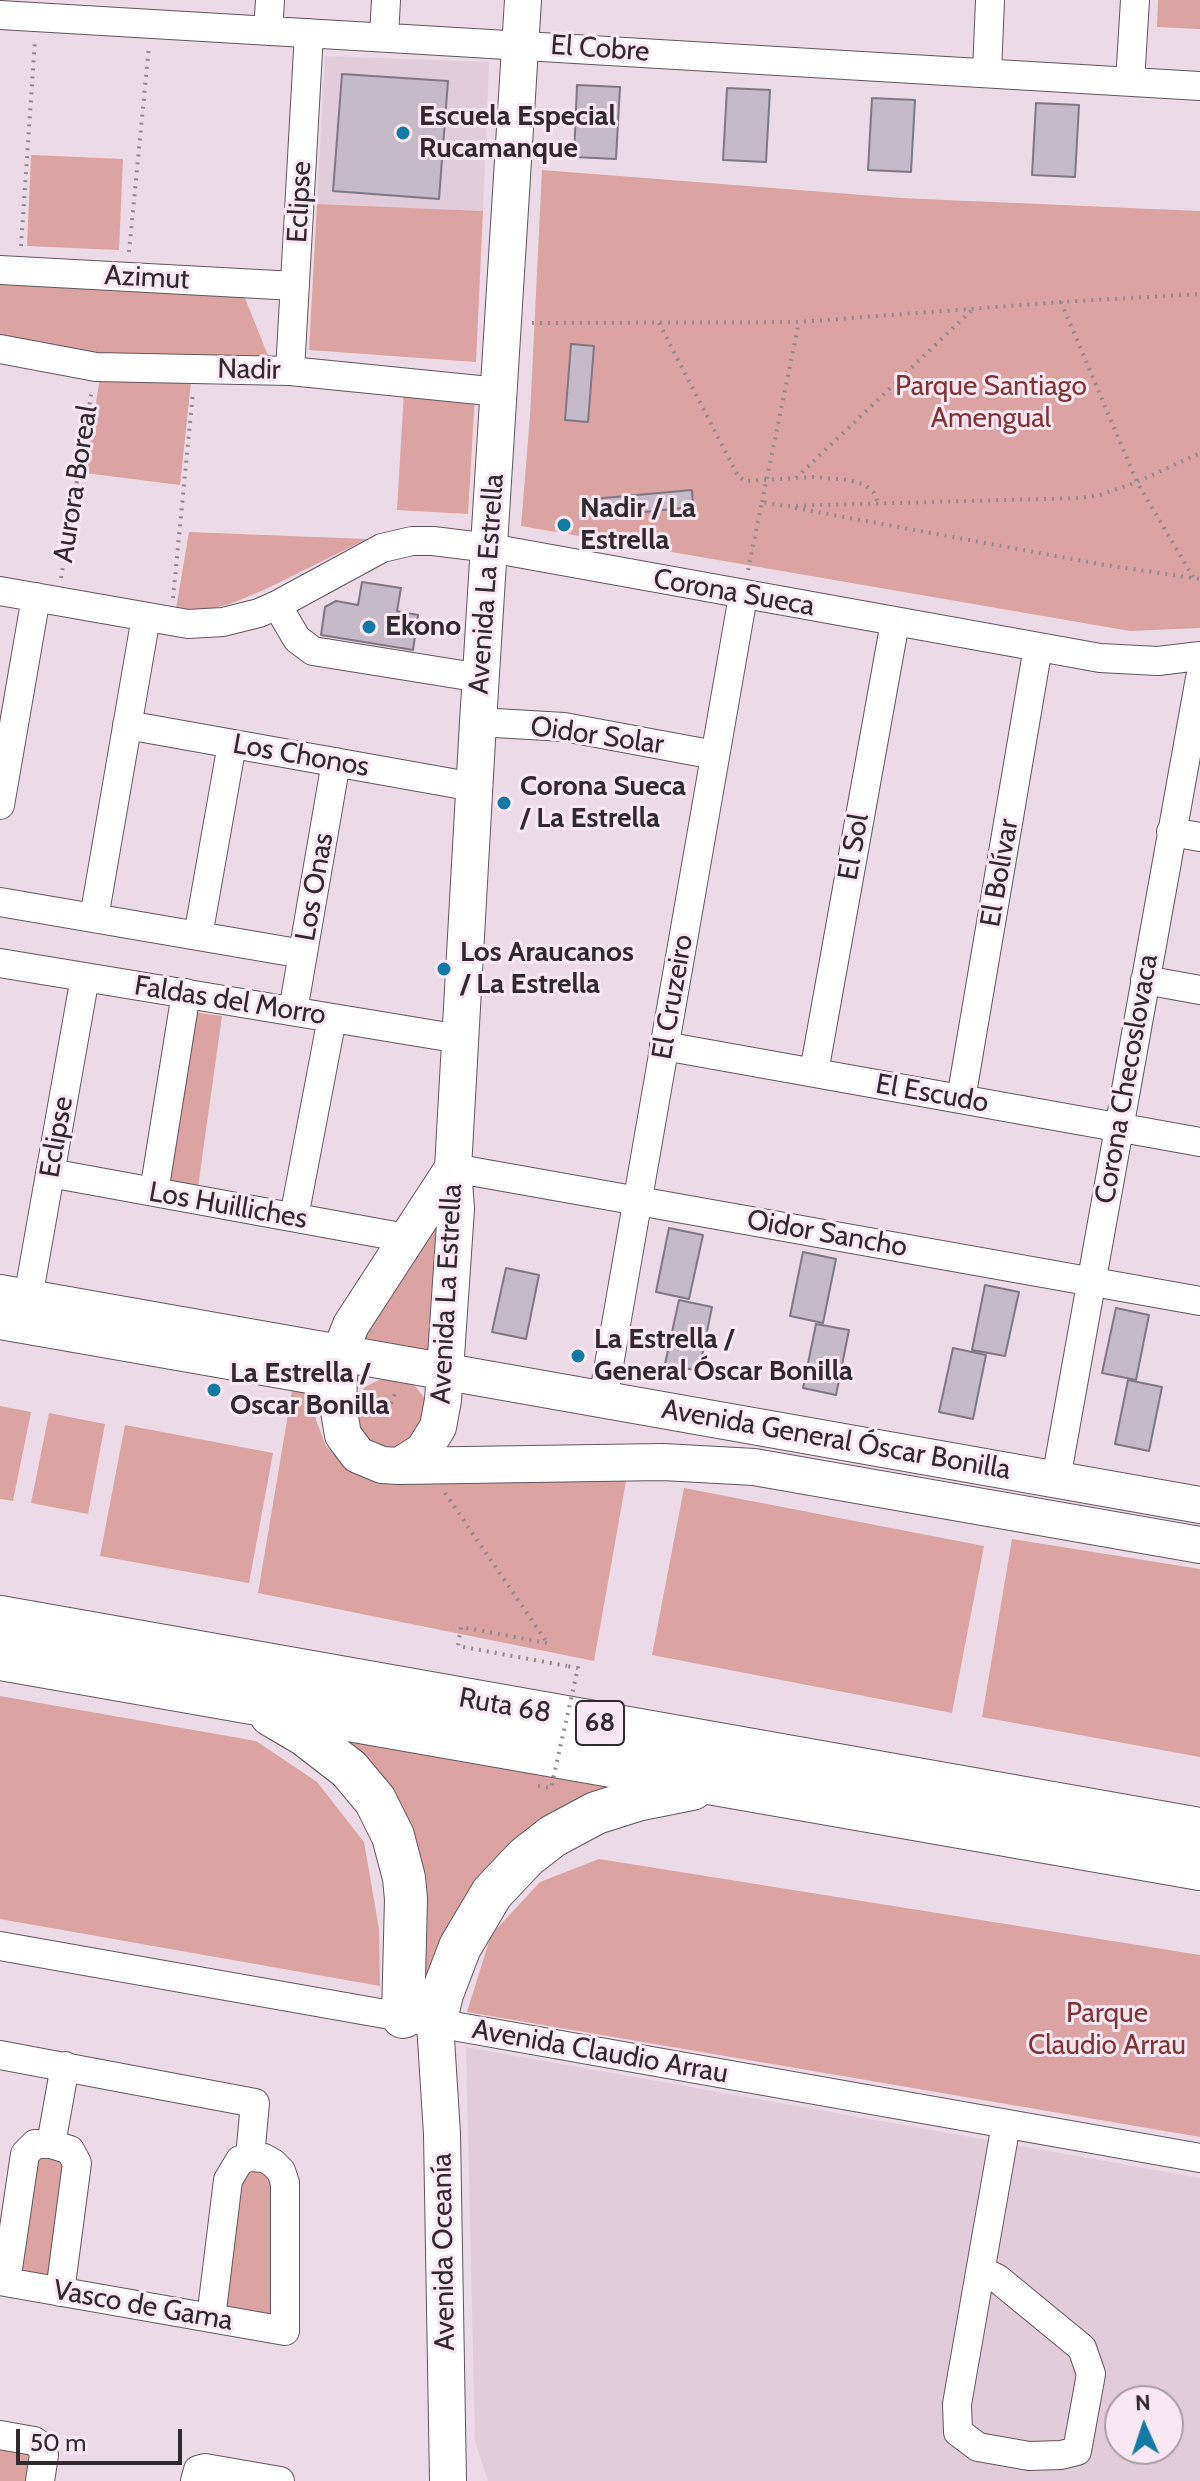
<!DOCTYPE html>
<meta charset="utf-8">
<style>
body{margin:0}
#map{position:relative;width:1200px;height:2481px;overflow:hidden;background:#ecdbe6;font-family:Cabin,sans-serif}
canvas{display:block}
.north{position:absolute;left:1104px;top:2385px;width:80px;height:80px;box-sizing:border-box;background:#f9e8f3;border:2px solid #a99ca4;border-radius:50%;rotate:357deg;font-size:22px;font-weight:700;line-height:32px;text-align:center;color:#302a2e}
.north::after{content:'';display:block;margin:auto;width:28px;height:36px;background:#137aa5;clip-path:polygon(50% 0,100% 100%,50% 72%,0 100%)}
.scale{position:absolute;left:16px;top:2429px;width:166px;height:36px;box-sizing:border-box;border:4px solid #302a2e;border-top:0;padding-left:10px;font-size:24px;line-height:28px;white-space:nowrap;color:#302a2e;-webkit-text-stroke:6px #f9e8f3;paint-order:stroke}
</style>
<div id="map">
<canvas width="1200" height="2481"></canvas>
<div class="north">N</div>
<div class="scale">50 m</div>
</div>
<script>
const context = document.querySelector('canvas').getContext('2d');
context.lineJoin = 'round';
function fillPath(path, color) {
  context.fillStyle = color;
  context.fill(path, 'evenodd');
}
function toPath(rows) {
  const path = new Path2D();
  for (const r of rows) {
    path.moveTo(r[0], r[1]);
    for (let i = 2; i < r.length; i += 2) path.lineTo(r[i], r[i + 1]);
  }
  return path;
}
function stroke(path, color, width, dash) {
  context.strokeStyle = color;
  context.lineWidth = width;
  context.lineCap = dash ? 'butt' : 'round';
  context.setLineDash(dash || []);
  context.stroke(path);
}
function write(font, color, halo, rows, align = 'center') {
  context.font = font + ' Cabin,sans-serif';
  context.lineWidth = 6;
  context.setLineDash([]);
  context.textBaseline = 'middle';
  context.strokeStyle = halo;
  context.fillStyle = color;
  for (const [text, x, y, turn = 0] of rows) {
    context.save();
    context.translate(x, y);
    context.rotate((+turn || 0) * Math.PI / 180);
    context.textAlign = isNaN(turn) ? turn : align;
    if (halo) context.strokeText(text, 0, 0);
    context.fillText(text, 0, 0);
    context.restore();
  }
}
fillPath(toPath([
 [325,56,489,62,483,211,317,204],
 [466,2047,1200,2178,1200,2481,488,2481,475,2441],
 [1120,2401,1168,2401,1168,2449,1120,2449]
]), '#e2ccda');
fillPath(toPath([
 [1158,0,1200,0,1200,29,1157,27],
 [31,155,123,159,119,250,27,246],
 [542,170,901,198,1200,211,1200,628,1130,631,521,526,530,416],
 [317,204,483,211,476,362,309,350],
 [0,279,243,293,269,358,99,359,0,339],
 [100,377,191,382,180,485,85,473],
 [404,391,475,395,468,514,397,510],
 [189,532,367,539,266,589,230,604,198,612,176,609],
 [192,1012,222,1016,198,1187,167,1183],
 [430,1223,443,1225,438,1352,358,1337],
 [387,1376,411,1381,426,1400,427,1424,401,1448,377,1447,359,1432,354,1408,358,1396,365,1387],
 [292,1390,315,1392,316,1420,326,1446,346,1467,372,1480,626,1481,594,1661,258,1593],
 [0,1406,31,1412,13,1501,0,1499],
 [49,1413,105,1424,88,1514,31,1503],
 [125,1425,273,1453,249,1583,100,1556],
 [684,1488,984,1546,952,1713,652,1655],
 [1012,1539,1200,1569,1200,1757,982,1717],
 [0,1696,256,1741,317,1782,364,1842,379,1929,380,1986,0,1919],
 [334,1736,621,1788,423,1988,421,1957],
 [599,1859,1200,1955,1200,2137,467,2012,491,1935,540,1882],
 [37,2154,64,2158,50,2281,13,2276],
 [271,2166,279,2318,218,2308,239,2169],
 [0,2439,34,2445,36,2481,0,2481]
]), '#dba4a2');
const building = toPath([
 [342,74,448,81,439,199,333,191,342,74],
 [577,85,620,87,616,159,574,157,577,85],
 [727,88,770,90,766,162,723,160,727,88],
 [872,98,915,100,911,172,868,170,872,98],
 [1036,103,1079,105,1075,177,1032,175,1036,103],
 [571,344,594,346,588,422,565,420,571,344],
 [692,490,693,507,595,517,593,499,692,490],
 [362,582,401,588,397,611,418,615,413,650,321,635,325,607,336,601,358,605,362,582],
 [669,1228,703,1235,689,1299,656,1292,669,1228],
 [803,1252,836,1259,823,1323,790,1316,803,1252],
 [506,1268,539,1275,526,1339,492,1332,506,1268],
 [985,1285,1019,1292,1005,1356,972,1350,985,1285],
 [679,1300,712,1307,699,1371,665,1364,679,1300],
 [1116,1308,1149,1315,1136,1380,1102,1373,1116,1308],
 [816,1324,849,1330,836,1395,803,1388,816,1324],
 [953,1348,986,1355,973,1419,939,1412,953,1348],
 [1128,1380,1162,1387,1149,1451,1115,1444,1128,1380]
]);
fillPath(building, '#c5bac8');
stroke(building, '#807684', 2);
const minor = toPath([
 [0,15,1200,86],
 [268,31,270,0],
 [384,37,386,0],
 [987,73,990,0],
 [1130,82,1135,0],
 [0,270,295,286],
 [0,349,96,367,290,371,499,392],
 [290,371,309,33],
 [0,591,188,624,223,622,259,613,277,605,382,548,412,541,433,541,490,548,1100,658,1158,661,1200,656],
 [277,605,297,639,313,651,481,678],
 [478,722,564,727,715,755],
 [127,725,474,787],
 [0,805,36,597],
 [1171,832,1200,837],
 [0,902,303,954],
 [94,918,146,617],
 [198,936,232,744],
 [0,963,460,1039],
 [1145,980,1200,990],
 [293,1011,336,762],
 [664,1046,1200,1142],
 [814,1072,895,622],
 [961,1099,1038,647],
 [453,1168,1200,1301],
 [50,1173,406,1238],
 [154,1192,186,993],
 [294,1217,332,1018],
 [28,1298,85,977],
 [603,1399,743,596],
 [1056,1479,1200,678],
 [0,1946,1200,2158],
 [0,2055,255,2103,250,2157],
 [51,2144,65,2066],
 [982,2271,998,2279,1082,2348,1091,2374,1077,2451,1061,2455,1029,2456,978,2447,958,2432,957,2404,1006,2124],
 [0,2281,285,2331,285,2183,281,2171,273,2163,264,2158,250,2157,240,2160,228,2180,211,2318],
 [6,2282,25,2154,35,2144,51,2144,70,2150,77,2163,60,2292],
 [0,2435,34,2441,41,2446,44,2455,40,2481],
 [195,2481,198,2470,205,2468,280,2481]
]);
const major = toPath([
 [453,1168,351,1325,340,1353,338,1405,343,1435,358,1455,382,1465,399,1466,423,1451,438,1427,443,1400,456,1209,453,1168,478,722,523,0],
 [0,1293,1200,1505],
 [0,1321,338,1380],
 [399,1466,663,1462,754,1467,1200,1545],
 [435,2023,442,2134,448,2481]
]);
const highway = toPath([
 [0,1617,1200,1829],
 [0,1659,1200,1869],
 [271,1715,305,1735,349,1769,375,1800,393,1836,404,1878,406,1899,403,2017],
 [435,2023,442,1994,460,1947,492,1893,526,1857,553,1836,596,1813,637,1800,692,1789]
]);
stroke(minor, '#62545d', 30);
stroke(major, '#62545d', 38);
stroke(highway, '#62545d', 44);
stroke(toPath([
 [21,246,35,40],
 [129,252,149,46],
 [1061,302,1137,482,1193,577],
 [532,323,799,322,1061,302,1200,294],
 [659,323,738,476,745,481,813,477,849,480,865,485,874,493,878,503],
 [796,478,972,310],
 [762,502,799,322],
 [795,508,1105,565,1200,579],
 [748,570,762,502,785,506,1080,498,1100,495,1137,482,1200,453],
 [61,578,92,389],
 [173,598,193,392],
 [388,1411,396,1391],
 [445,1493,546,1641],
 [547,1643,461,1627,458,1646,567,1666]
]), '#94888f', 4, [2, 6]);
stroke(minor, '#fff', 28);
stroke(major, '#fff', 36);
stroke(highway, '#fff', 42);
stroke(toPath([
 [538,1786,551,1788,578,1668,567,1666]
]), '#94888f', 4, [2, 6]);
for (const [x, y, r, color] of [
 [403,133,8,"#137aa5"],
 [564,525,8,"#137aa5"],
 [369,627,8,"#137aa5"],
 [504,803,8,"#137aa5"],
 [444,969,8,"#137aa5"],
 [578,1356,8,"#137aa5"],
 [214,1390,8,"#137aa5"]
]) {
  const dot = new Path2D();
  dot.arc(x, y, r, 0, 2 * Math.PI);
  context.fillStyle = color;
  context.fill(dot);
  stroke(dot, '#f9e8f3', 3);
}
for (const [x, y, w] of [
 [600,1723,48]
]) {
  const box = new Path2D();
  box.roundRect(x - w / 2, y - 22, w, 44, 6);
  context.fillStyle = '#f9e8f3';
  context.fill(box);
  stroke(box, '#302a2e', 2);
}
write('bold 26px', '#302a2e', null, [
 ["68",600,1723]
]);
write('28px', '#302a2e', '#f9e8f3', [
 ["El Cobre",600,49,4],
 ["Eclipse",300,202,-87],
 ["Azimut",147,278,3],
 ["Nadir",249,370,1],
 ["Aurora Boreal",76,484,-81],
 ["Avenida La Estrella",487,584,-86],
 ["Corona Sueca",734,593,10],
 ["Oidor Solar",597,736,8],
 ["Los Chonos",301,756,10],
 ["El Sol",854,847,-80],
 ["El Bolívar",1000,873,-80],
 ["Los Onas",315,887,-80],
 ["El Cruzeiro",673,997,-80],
 ["Faldas del Morro",230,1001,9],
 ["Corona Checoslovaca",1127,1079,-80],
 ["El Escudo",932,1094,10],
 ["Eclipse",57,1137,-80],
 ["Los Huilliches",228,1206,10],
 ["Oidor Sancho",827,1234,10],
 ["Avenida La Estrella",447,1294,-87],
 ["Avenida General Óscar Bonilla",836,1440,10],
 ["Ruta 68",505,1706,10],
 ["Avenida Claudio Arrau",600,2052,10],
 ["Avenida Oceanía",444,2252,-91],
 ["Vasco de Gama",143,2306,10]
]);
write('bold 28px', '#302a2e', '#f9e8f3', [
 ["Escuela Especial",419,117],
 ["Rucamanque",419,149],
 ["Nadir / La",580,509],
 ["Estrella",580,541],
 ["Ekono",385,627],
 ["Corona Sueca",520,787],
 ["/ La Estrella",520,819],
 ["Los Araucanos",460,953],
 ["/ La Estrella",460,985],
 ["La Estrella /",594,1340],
 ["General Óscar Bonilla",594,1372],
 ["La Estrella /",230,1374],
 ["Oscar Bonilla",230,1406]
], 'left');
write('28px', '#803335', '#f9e8f3', [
 ["Parque Santiago",991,387],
 ["Amengual",991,419],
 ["Parque",1107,2014],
 ["Claudio Arrau",1107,2046]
]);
</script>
